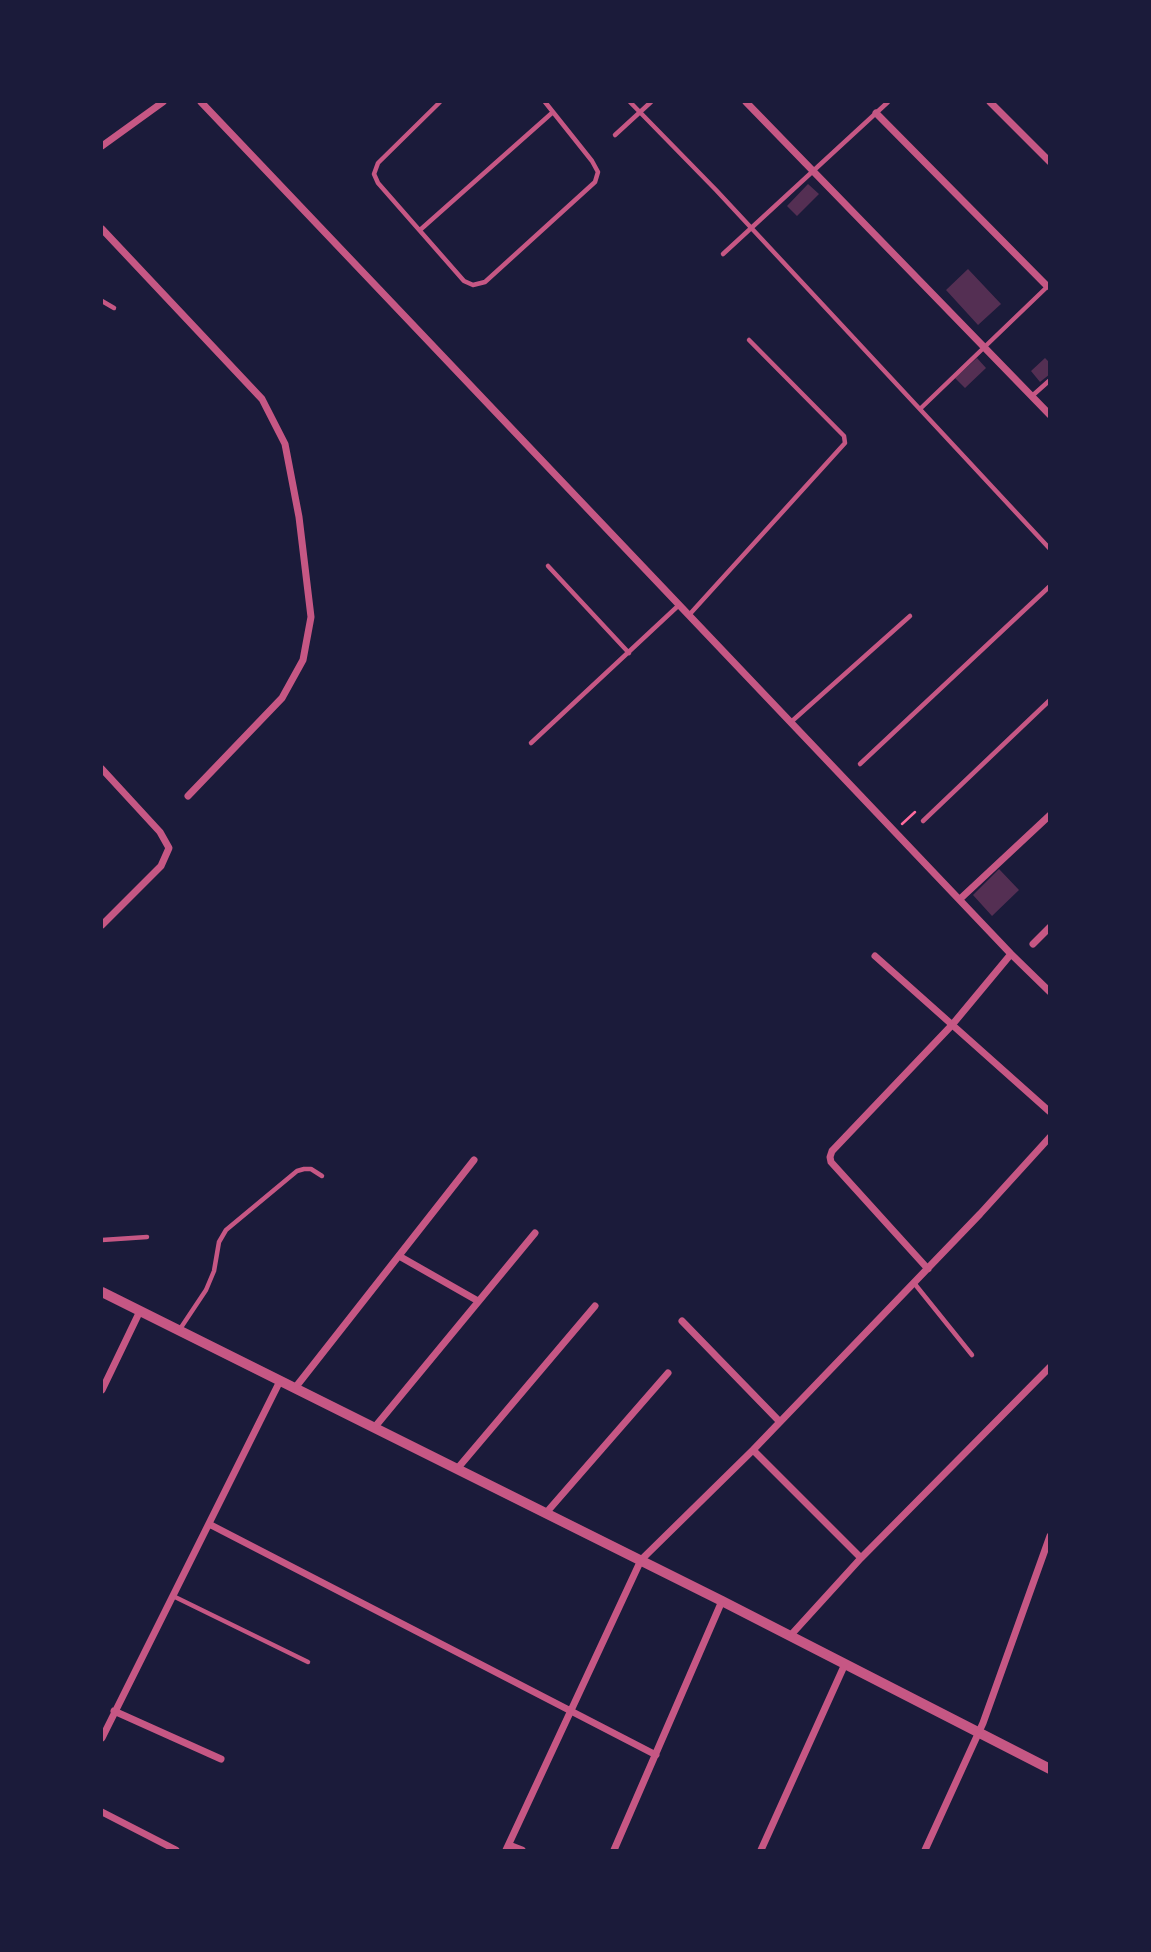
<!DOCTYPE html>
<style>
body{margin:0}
#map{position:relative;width:1151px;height:1952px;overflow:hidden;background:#1b1b3a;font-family:"DM Sans",sans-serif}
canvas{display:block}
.frame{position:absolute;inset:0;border:103px solid #1b1b3a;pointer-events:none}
</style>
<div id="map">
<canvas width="1151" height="1952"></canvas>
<div class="frame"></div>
</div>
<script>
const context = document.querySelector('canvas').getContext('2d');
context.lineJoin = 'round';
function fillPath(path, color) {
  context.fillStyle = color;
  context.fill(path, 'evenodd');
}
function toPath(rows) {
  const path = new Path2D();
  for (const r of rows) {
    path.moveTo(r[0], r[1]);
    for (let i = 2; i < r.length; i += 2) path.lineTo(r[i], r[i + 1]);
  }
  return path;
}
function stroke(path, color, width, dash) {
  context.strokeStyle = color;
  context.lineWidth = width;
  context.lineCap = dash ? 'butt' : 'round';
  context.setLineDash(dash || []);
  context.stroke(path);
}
fillPath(toPath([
 [808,184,819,194,797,216,787,206],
 [968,269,1001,304,978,325,946,290],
 [977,358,986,368,965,388,955,378],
 [1045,358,1050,363,1050,374,1040,382,1031,371],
 [999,869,1019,890,992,916,973,895]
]), '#542f53');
stroke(toPath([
 [902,824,915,812]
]), '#ff6b9d', 2.5);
stroke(toPath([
 [440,102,378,163,374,174,378,183,464,281,473,285,485,282,595,182,598,172,592,161,545,102],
 [630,102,716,190,1050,549],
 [615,135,651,102],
 [420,230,553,112],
 [723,254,888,102],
 [102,301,114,308],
 [1032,396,1050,380],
 [920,409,1048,286],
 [548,566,629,653],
 [689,615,845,443,844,436,749,340],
 [791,722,910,616],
 [531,743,679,605],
 [860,764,1050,586],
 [923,821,1050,700],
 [102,1240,147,1237],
 [914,1283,972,1355],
 [180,1329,206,1290,214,1271,219,1242,226,1230,297,1171,304,1169,311,1169,322,1176],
 [173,1596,308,1662]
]), '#c65784', 4.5);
stroke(toPath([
 [201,102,1011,954,1050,992],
 [746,102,1050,415],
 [990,102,1050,162],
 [876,113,1047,286],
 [102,146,163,102],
 [102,229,262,399,285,444,299,517,311,617,303,660,282,698,188,796],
 [102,769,160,832,169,848,161,866,102,925],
 [960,899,1050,815],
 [1033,944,1050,927],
 [875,956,1050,1112],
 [399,1256,478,1301],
 [928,1269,831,1162,830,1157,832,1151,952,1025,1011,954],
 [682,1321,780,1422],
 [295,1388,474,1160],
 [102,1390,140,1311],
 [374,1428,535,1233],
 [753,1450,861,1558],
 [457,1469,595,1306],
 [546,1513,668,1373],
 [209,1524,656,1755],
 [790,1636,861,1558,1050,1367],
 [114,1711,221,1759],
 [102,1738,280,1381],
 [102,1812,176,1850],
 [509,1845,522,1850],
 [506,1850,641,1560,753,1450,980,1214,1050,1137],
 [614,1850,722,1601],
 [761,1850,845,1664],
 [925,1850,983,1723,1050,1536]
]), '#c65784', 7);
stroke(toPath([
 [102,1292,722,1601,1050,1769]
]), '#c65784', 10);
</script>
